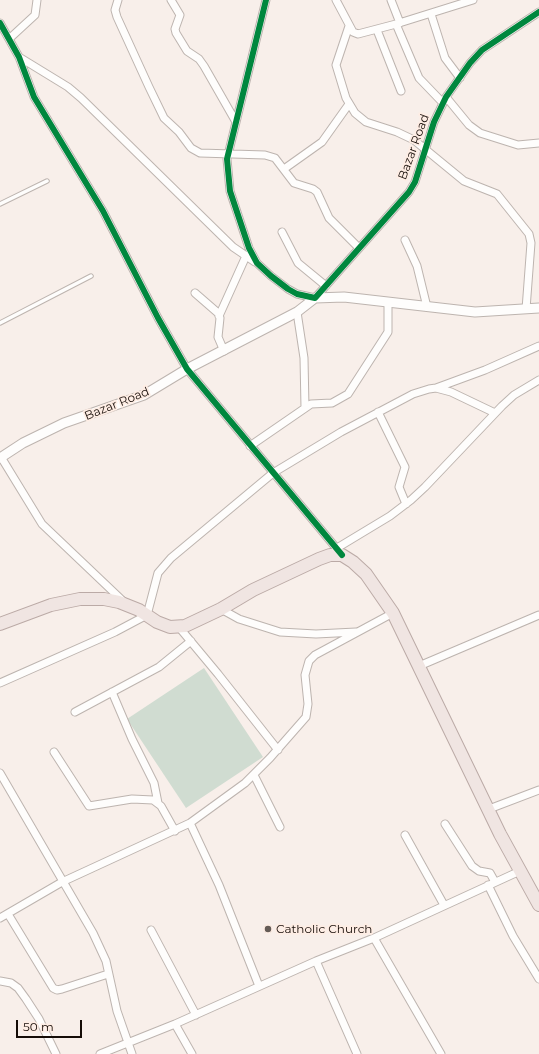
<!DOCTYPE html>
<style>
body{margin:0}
#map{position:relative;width:539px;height:1054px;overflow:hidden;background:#f8efea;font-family:Montserrat,sans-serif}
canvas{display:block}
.scale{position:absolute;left:16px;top:1020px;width:66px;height:18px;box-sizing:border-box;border:2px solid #150c07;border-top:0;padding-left:5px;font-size:12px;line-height:14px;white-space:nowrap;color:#150c07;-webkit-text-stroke:3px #feede4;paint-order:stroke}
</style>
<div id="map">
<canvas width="539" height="1054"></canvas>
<div class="scale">50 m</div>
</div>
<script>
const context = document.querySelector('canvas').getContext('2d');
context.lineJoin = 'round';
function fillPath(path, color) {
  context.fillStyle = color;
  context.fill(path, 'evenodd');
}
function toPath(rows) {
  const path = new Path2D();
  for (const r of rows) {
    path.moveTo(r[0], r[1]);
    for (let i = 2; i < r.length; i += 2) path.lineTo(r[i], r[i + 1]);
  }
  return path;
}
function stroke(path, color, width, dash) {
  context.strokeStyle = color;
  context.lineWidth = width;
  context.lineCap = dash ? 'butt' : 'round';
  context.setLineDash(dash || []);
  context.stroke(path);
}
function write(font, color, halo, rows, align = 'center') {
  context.font = font + ' Montserrat,sans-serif';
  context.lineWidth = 3.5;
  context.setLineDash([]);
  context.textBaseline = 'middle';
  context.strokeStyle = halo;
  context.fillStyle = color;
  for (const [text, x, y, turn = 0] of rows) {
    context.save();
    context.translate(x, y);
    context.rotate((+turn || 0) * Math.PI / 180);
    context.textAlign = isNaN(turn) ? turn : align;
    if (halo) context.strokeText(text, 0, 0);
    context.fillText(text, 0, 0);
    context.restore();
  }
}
fillPath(toPath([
 [204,668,263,757,186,808,127,719]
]), '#d0dcd1');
const service = toPath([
 [0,204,47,181],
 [0,323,91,276]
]);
const minor = toPath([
 [118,0,115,10,117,17,149,87,164,118,179,132,191,148,200,153,265,155,275,158,294,183,313,189,317,192,329,218,359,248],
 [171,0,180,15,175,29,176,33,187,51,199,59,204,66,236,122],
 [266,0,227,159,230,191,249,248,257,263,271,276,288,289,297,294,315,298,409,192,415,182,434,122,446,97,470,63,482,50,539,12],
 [336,0,353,32,358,34,396,24,473,0],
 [391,0,400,23],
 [431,14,445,58,460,78],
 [0,23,19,57,34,97,103,211,158,318,187,369,342,555],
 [396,24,419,78,443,103],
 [349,26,336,65,346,98,355,113,366,122,397,132,414,140,464,181,497,194,529,234,531,243,526,309],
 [377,30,401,91],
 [9,39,35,15,37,0],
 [19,57,68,87,81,98,233,247,255,262],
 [446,97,469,125,480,133,518,145,539,143],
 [284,169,322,142,349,104],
 [282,232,298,263,326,286],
 [405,240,417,266,427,307],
 [195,293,218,313,220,318,218,337,224,351],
 [297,312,304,358,305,408],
 [219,316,246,256],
 [436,388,485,370,539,346],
 [378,412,405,467,399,487,406,504],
 [250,446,311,404,332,403,348,394,388,332,388,302],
 [1,457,42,524,124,602],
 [337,548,390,516,411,500,425,487,502,406,514,395,539,380],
 [221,609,239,619,280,632,316,634,356,632],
 [178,626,218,674,278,750],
 [419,666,539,615],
 [0,683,115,632,147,615,158,573,171,558,273,473,341,432,413,394,429,389,436,388,451,392,495,413],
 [112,692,132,739,154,783,158,803],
 [75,712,159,667,191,641],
 [54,752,89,806,132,799,153,800,161,806,175,831],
 [0,773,93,933,106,961,117,1011,132,1054],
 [254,775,280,827],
 [489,809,539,790],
 [190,823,219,885,259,986],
 [445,824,472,866,479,871,490,873,495,882],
 [405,835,444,905],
 [488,885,513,936,539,979],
 [8,914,53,988,57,990,62,989,108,974],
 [0,918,62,882,190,823,245,783,270,758,306,717,308,704,305,675,309,661,315,655,393,613],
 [151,930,196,1015],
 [374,938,441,1054],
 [316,961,357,1054],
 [0,981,11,983,18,988,26,999,39,1019,56,1054],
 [175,1024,192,1054],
 [100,1054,175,1024,316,961,374,938,520,871]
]);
const tertiary = toPath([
 [0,458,23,443,64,423,144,395,187,369,297,312,315,298,344,297,475,312,539,308]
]);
const trunk = toPath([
 [0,624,51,605,80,599,104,599,119,602,139,610,157,622,170,627,185,626,221,609,253,590,319,559,330,555,342,555,353,562,366,574,393,613,500,834,539,905]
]);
stroke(service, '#bdb4af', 5.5);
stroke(minor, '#bdb4af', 9);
stroke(tertiary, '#bdb4af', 11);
stroke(trunk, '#bbaaa6', 14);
stroke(service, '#fefdfc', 3.5);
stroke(minor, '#fefdfc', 7);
stroke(tertiary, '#fefdfc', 9);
stroke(trunk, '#f0e5e2', 12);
stroke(toPath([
 [266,0,227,159,230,191,249,248,257,263,271,276,288,289,297,294,315,298,409,192,415,182,434,122,446,97,470,63,482,50,539,12],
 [0,23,19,57,34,97,103,211,158,318,187,369,342,555]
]), '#00873e', 6);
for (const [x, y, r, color] of [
 [268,929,4,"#645b56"]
]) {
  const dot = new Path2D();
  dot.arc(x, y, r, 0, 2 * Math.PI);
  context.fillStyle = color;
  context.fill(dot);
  stroke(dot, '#feede4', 1.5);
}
write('12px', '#150c07', '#feede4', [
 ["Bazar Road",414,147,-70],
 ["Bazar Road",117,404,-22]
]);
write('12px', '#150c07', '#feede4', [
 ["Catholic Church",276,929]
], 'left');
</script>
